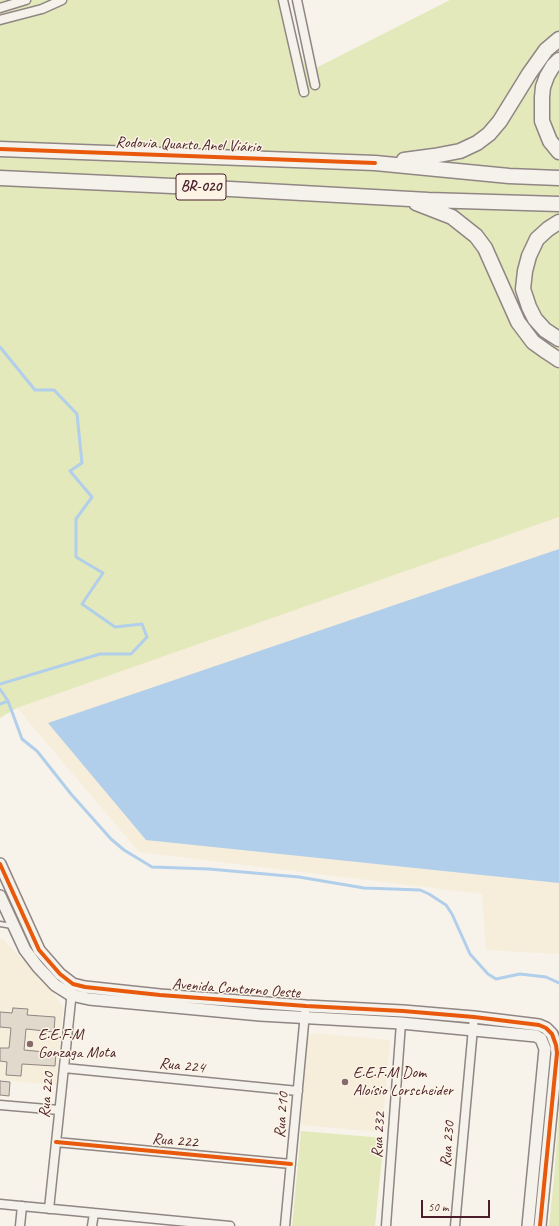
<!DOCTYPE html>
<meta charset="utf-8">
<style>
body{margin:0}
#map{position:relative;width:559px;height:1226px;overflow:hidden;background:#f7f3ea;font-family:Caveat,sans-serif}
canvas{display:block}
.scale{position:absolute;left:421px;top:1200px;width:69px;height:18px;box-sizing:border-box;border:2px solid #4a1f2b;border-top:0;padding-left:5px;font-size:12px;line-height:14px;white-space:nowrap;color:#4a1f2b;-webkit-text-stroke:3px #fcf5e5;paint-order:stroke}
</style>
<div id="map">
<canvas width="559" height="1226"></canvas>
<div class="scale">50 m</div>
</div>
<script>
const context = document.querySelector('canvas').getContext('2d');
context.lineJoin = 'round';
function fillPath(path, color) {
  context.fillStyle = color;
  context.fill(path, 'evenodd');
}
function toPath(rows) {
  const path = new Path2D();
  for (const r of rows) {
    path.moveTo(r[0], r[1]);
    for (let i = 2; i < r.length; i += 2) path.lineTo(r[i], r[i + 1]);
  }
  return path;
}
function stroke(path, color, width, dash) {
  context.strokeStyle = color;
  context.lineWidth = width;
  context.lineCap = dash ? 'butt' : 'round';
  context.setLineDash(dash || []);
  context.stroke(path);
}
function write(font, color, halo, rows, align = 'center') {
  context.font = font + ' Caveat,sans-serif';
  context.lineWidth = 3;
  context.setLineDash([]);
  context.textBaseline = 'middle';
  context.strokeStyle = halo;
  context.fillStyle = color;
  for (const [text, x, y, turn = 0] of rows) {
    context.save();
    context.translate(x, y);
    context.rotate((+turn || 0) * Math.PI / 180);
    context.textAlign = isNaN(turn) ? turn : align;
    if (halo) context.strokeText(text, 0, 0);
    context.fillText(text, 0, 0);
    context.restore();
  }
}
fillPath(toPath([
 [559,517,559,954,486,950,482,894,139,852,17,708],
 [0,939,3,939,51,990,63,1007,56,1085,0,1080],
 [315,1033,390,1040,382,1132,301,1125,308,1037]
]), '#f6eddb');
fillPath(toPath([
 [0,0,278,0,308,72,450,0,559,0,559,517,17,708,0,718],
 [559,1111,559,1226,549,1226,554,1178],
 [301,1131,384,1138,375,1226,292,1226]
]), '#e4e9bb');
fillPath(toPath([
 [559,549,559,883,146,840,48,723]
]), '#b1cfeb');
stroke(toPath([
 [0,347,35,390,54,390,77,414,82,463,70,471,92,497,76,519,76,557,103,573,82,604,115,627,142,624,147,637,131,654,100,654,0,684],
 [0,689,8,701,22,739,37,751,71,794,111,839,124,850,152,867,209,869,299,877,364,888,420,890,429,894,446,905,452,914,470,954,488,974,496,979,520,974,546,977,559,983],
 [0,704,8,701]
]), '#b1cfeb', 3);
const building = toPath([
 [13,1008,28,1009,27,1015,55,1017,54,1032,26,1029,24,1050,56,1053,55,1066,22,1064,21,1076,6,1075,7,1062,0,1061,0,1048,9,1048,11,1028,0,1027,0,1012,12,1013,13,1008],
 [0,1081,10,1082,9,1096,0,1095,0,1081]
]);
fillPath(building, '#e0d9cc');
stroke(building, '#908684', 1);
const lane = toPath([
 [0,924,12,926]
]);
const street = toPath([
 [283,0,304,92],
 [297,0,315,85],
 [0,8,26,0],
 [0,20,42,9,62,0],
 [64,1068,298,1091],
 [0,1105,59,1110],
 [56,1142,291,1164],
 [0,1204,230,1226],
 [49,1209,72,991],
 [20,1226,22,1206],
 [92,1226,94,1213],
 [285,1226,305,1013],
 [386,1226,401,1023],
 [455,1226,474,1017]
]);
const secondary = toPath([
 [0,864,39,950,60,974,73,984,85,987,160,995,306,1006,403,1011,474,1017,539,1025,546,1028,552,1034,556,1045,557,1053,540,1226],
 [0,896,25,950,38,967,55,985,71,995,89,999,260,1015,401,1023,536,1036,541,1039],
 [528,1226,545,1049,541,1039]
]);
const highway = toPath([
 [559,60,553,66,547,76,543,87,542,97,542,121,550,141,559,152],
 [0,149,375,163,509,176,559,178],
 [404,160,434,156,460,151,477,143,489,134,500,121,529,74,546,50,559,39],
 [0,178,194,187,428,200,559,204],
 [416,203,452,217,476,236,485,248,518,322,533,342,547,352,559,360],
 [559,222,548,229,537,239,529,256,525,271,523,289,529,307,535,319,545,330,559,339]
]);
stroke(lane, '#908684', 7);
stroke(street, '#908684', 11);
stroke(secondary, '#908684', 14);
stroke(highway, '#908684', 17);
stroke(lane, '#f5f2ec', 4);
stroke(street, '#f5f2ec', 8);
stroke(secondary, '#f5f2ec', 11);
stroke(highway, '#f5f2ec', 14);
stroke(toPath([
 [0,149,375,163],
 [0,864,39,950,60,974,73,984,85,987,160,995,306,1006,403,1011,474,1017,539,1025,546,1028,552,1034,556,1045,557,1053,540,1226],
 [56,1142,291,1164]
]), '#e8590c', 4);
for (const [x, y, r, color] of [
 [30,1044,4,"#87696e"],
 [345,1082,4,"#87696e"]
]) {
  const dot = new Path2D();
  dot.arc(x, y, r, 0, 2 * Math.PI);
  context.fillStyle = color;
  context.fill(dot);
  stroke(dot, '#fcf5e5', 1.5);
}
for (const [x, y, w] of [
 [201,187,50]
]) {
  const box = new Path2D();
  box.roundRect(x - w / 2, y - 13, w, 26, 3);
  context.fillStyle = '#fcf5e5';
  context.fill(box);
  stroke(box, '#4a1f2b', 1);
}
write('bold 15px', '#4a1f2b', null, [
 ["BR-020",201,187]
]);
write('16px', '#4a1f2b', '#fcf5e5', [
 ["Rodovia Quarto Anel Viário",188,145,2],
 ["Avenida Contorno Oeste",236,989,4],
 ["Rua 224",182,1066,6],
 ["Rua 220",47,1095,-84],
 ["Rua 210",282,1115,-85],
 ["Rua 232",379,1135,-86],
 ["Rua 222",175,1141,5],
 ["Rua 230",448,1144,-85]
]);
write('16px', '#4a1f2b', '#fcf5e5', [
 ["E.E.F.M",38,1035],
 ["Gonzaga Mota",38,1053],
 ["E.E.F.M Dom",353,1073],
 ["Aloísio Lorscheider",353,1091]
], 'left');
</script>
